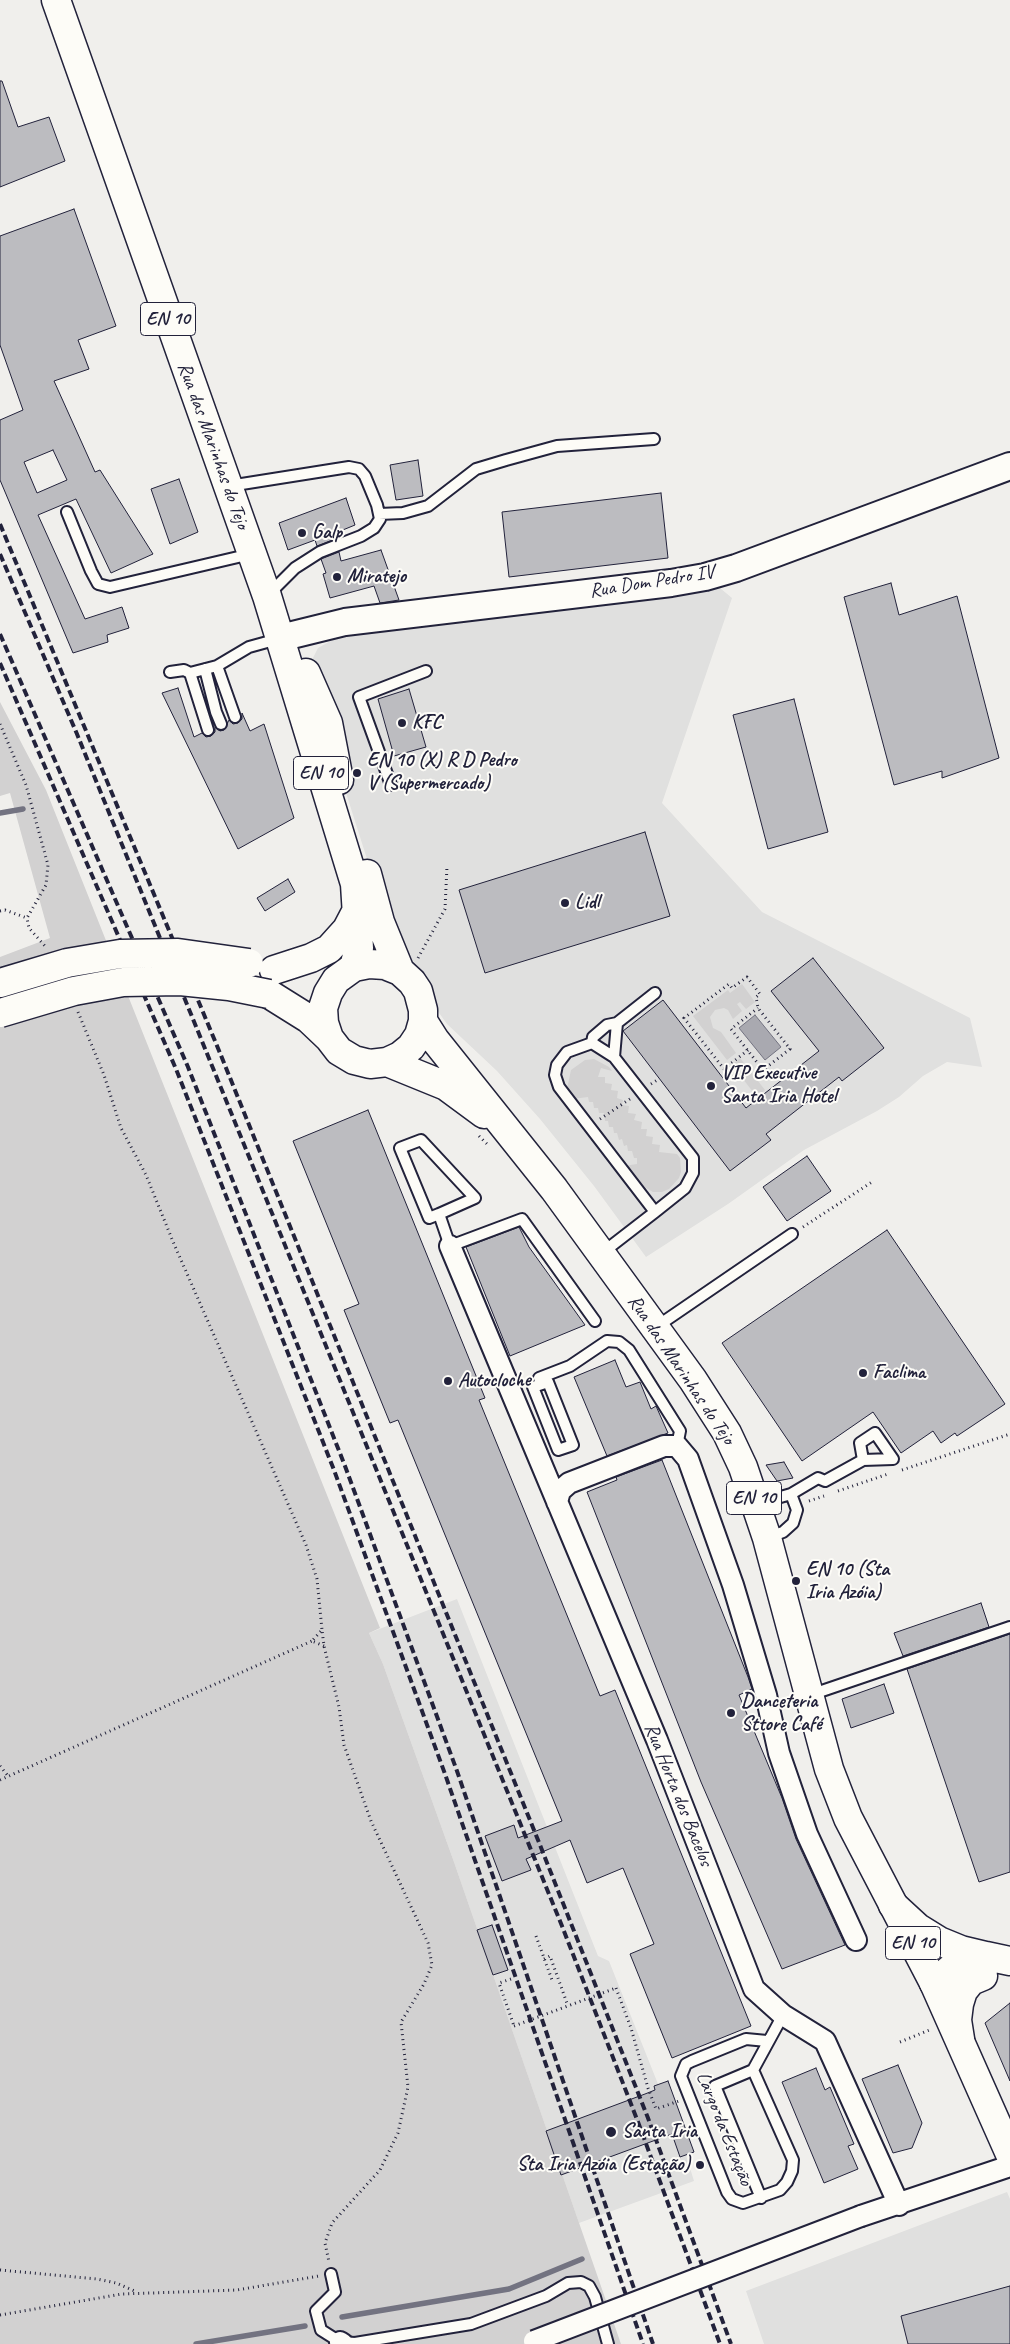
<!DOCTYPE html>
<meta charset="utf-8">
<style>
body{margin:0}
canvas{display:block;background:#f0efec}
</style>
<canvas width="1010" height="2344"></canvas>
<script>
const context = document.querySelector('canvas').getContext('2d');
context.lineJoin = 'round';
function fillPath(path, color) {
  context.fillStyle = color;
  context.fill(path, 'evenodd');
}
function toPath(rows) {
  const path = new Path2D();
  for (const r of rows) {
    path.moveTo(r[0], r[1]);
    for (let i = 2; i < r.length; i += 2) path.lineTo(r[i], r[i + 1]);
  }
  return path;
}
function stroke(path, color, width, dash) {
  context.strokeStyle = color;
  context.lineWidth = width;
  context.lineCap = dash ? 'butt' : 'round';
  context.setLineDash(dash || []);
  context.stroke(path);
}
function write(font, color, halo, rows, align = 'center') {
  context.font = font + ' Caveat,sans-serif';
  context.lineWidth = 4;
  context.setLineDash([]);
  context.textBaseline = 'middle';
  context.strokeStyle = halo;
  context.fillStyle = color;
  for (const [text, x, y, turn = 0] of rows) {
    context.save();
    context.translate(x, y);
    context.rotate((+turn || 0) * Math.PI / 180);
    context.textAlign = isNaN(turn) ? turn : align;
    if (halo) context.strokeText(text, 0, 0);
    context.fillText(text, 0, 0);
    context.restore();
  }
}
fillPath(toPath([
 [720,588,732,598,662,803,762,912,970,1018,982,1067,947,1062,923,1076,899,1097,877,1111,804,1150,728,1204,646,1257,594,1186,540,1119,497,1071,447,1024,419,985,381,903,307,670,318,648,345,633],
 [457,1599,598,1956,609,1961,658,2084,694,2152,686,2155,694,2181,579,2223,454,1862,383,1664,369,1633],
 [1007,2192,1010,2199,1010,2344,764,2344,746,2291]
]), '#e0e0df');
fillPath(toPath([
 [0,702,46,790,380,1628,369,1633,383,1664,454,1862,621,2344,0,2344,0,957,50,938,10,793,0,796],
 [742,984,755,1002,746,1009,740,1002,737,1004,742,1011,733,1019,728,1010,724,1008,715,1010,710,1017,713,1028,721,1032,736,1053,727,1060,693,1016,728,990,730,993],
 [740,1058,765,1090,757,1097,732,1065],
 [594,1059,609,1067,612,1071,601,1068,598,1077,605,1077,605,1083,612,1084,611,1090,618,1091,617,1098,623,1100,622,1105,629,1106,628,1113,636,1114,634,1120,642,1122,641,1129,647,1129,646,1136,653,1137,652,1144,660,1145,659,1152,677,1154,680,1158,681,1172,679,1178,669,1189,662,1192,653,1192,641,1185,624,1166,637,1164,637,1158,634,1158,632,1151,628,1151,627,1145,624,1146,622,1139,619,1140,617,1133,614,1133,613,1127,609,1127,608,1121,605,1121,604,1113,599,1113,598,1108,594,1108,593,1102,589,1102,588,1097,572,1099,567,1089,571,1070,585,1060]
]), '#d2d1d1');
const water = toPath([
 [755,1015,781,1047,765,1060,739,1028,755,1015]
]);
fillPath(water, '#a9a9b0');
stroke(water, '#737381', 1);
stroke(toPath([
 [0,813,23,809],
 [342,2317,509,2289,582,2259],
 [196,2344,305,2326]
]), '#737381', 5.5);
const building = toPath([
 [0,81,2,81,18,127,49,117,65,161,0,187,0,81],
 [74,209,116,326,78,340,89,369,54,381,95,472,100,470,153,554,111,573,76,499,38,515,85,619,122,607,129,628,107,635,108,642,73,653,0,480,0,420,23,410,0,345,0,236,74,209],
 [53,450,67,480,37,493,24,462,53,450],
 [418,460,423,496,396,500,390,465,418,460],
 [179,479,198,532,170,544,151,489,179,479],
 [661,493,668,558,509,577,502,512,661,493],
 [346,498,355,525,333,534,335,539,317,546,315,540,288,550,279,523,346,498],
 [381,550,399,600,380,603,374,586,330,598,323,574,326,573,321,559,339,552,341,561,381,550],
 [891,583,899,615,957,596,999,758,942,778,942,771,894,785,844,597,891,583],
 [178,688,194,737,202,733,206,737,211,736,215,732,215,727,220,731,224,730,229,720,233,724,238,723,242,719,242,713,250,731,264,724,294,818,238,849,162,693,178,688],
 [409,689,426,747,394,756,378,699,409,689],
 [794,699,828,832,768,849,733,715,794,699],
 [645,832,670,916,485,973,459,890,645,832],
 [288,879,295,892,265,911,257,898,288,879],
 [813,958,884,1048,842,1081,839,1077,766,1134,771,1140,730,1171,623,1031,663,1000,746,1108,819,1051,771,991,813,958],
 [368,1110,485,1398,479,1400,600,1696,615,1690,751,2026,672,2058,630,1954,654,1944,623,1868,587,1883,570,1840,526,1859,531,1870,502,1881,485,1836,514,1825,518,1838,562,1821,398,1420,390,1423,344,1310,359,1304,293,1141,368,1110],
 [807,1156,831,1191,787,1221,763,1187,807,1156],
 [519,1227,529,1247,585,1325,510,1356,466,1247,519,1227],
 [887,1230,1005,1404,957,1436,955,1433,941,1443,933,1431,901,1453,873,1412,802,1461,722,1343,887,1230],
 [615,1360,626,1387,640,1382,651,1409,656,1406,668,1433,607,1456,574,1377,615,1360],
 [662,1460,748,1677,752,1689,739,1695,782,1798,796,1839,845,1945,782,1969,701,1782,587,1492,617,1480,616,1477,662,1460],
 [784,1462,793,1478,777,1481,766,1465,784,1462],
 [981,1603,989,1627,903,1656,894,1633,981,1603],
 [1010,1634,1010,1872,979,1882,907,1669,1010,1634],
 [884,1684,894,1713,851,1728,842,1699,884,1684],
 [492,1925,508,1970,493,1975,477,1930,492,1925],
 [1010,2003,1010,2081,985,2023,1010,2003],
 [898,2065,922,2123,912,2148,893,2153,862,2079,898,2065],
 [816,2068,825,2090,830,2087,854,2144,848,2146,858,2169,824,2183,782,2082,816,2068],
 [668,2081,694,2152,680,2157,672,2134,561,2175,546,2131,645,2094,655,2090,654,2086,668,2081],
 [1010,2286,1010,2344,908,2344,901,2316,1010,2286]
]);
fillPath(building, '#bcbcc0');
stroke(building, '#22223b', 1);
const service = toPath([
 [229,486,349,467,359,469,365,476,377,505,380,519,374,528,361,536,320,552,295,568,269,594],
 [67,512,91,571,98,584,110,587,251,554],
 [379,514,403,513,428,506,476,469,506,460,557,446,654,439],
 [217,666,235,717],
 [205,669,216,712,221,724],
 [170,672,184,670,190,673,217,666,249,647,278,639],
 [190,673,208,730],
 [391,785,359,697,426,671],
 [592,1043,593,1037,607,1025,617,1023,655,993],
 [614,1057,617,1023],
 [439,1214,475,1198,421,1140,400,1148,429,1218,439,1214,450,1246,522,1219,595,1321],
 [602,1253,655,1212,685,1188,693,1173,693,1158,614,1057,592,1043,567,1052,557,1065,555,1075,559,1087,655,1212],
 [656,1327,792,1234],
 [548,1382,573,1445,558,1450,533,1387,548,1382],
 [541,1384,539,1378,570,1366,607,1341,619,1342,629,1350,680,1431,677,1446],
 [756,1504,791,1494,818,1478,825,1481,863,1460,893,1459,875,1433,860,1443,863,1460],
 [767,1538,783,1532,793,1523,797,1510,791,1494],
 [810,1695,1010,1627],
 [767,2041,746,2039,692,2061,686,2064,681,2076,727,2192,732,2199,743,2203,780,2190,787,2182,792,2171,793,2160,753,2070,783,2015],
 [753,2070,715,2086,761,2198],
 [331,2274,335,2292,316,2311,321,2330,340,2342,355,2343,471,2324,546,2296,568,2283,581,2282,589,2286,595,2297,608,2344]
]);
const minor = toPath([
 [450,1246,657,1740,754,1989,783,2015,825,2041,899,2205],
 [557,1502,560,1491,569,1483,664,1446,677,1446,688,1459,733,1585,766,1695,779,1753,807,1834,856,1940],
 [861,2216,1010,2166],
 [340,2342,343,2344]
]);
const tertiary = toPath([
 [280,638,345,622,671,583,705,577,736,568,1010,466]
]);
const secondary = toPath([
 [893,1905,918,1928,939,1941,961,1950,986,1956],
 [934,1983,953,1967,969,1959,986,1956,1010,1961],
 [960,2039,957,2020,959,2004,963,1991,971,1981,983,1976]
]);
const primary = toPath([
 [56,0,267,596,355,884,359,948,354,967],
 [306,673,328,723,339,780],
 [367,874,380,922,400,971],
 [274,970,311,958,329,949,347,929,358,908],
 [269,994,309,1019,329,1038,339,1051,354,1060,370,1064,387,1062,400,1056,411,1047,419,1035,423,1021,423,1010,418,991,412,982,400,971,385,965,369,964,354,967,336,980,328,993,323,1008,324,1023,329,1038],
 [423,1021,435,1040,554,1189,693,1380,727,1433,743,1467,767,1538,829,1769,848,1818,934,1983,1010,2154],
 [387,1062,446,1086,484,1114]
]);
stroke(service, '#22223b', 14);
stroke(minor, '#22223b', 24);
stroke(tertiary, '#22223b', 30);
stroke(secondary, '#22223b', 31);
stroke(primary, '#22223b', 31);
stroke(toPath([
 [0,724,26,785,48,865,46,885,27,918,29,928,45,946],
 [0,911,5,910,27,918],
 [418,958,445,909,447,866],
 [78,1012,104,1075,121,1128,146,1175,174,1244,306,1545,317,1579,322,1630],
 [748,1050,724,1069,684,1018,729,984,732,988,747,977,760,994,756,997,758,1008,790,1049,763,1070,731,1029,758,1008],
 [651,1084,659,1079],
 [600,1119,630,1099],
 [479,1136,489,1146],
 [803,1227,872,1182],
 [902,1470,1010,1434],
 [838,1491,888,1474],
 [809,1501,824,1496],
 [324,1646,312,1641,322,1630,324,1646,339,1707,344,1745,371,1821,428,1943,432,1965,424,1984,401,2022,408,2087,398,2133,380,2170,332,2223,325,2243,329,2262],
 [0,1766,8,1776],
 [0,1780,312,1641],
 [536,1936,552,1980],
 [544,1959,550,1956,568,2006],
 [511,1979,499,1983,514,2026],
 [616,1988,631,2028,648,2088,656,2109,679,2101],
 [900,2042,932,2029],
 [0,2270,97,2279,116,2283,137,2292],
 [0,2315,122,2294,237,2290,319,2276]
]), '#22223b', 3, [1, 4]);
stroke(service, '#fdfcf7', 10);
stroke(minor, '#fdfcf7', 20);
stroke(tertiary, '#fdfcf7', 26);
stroke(secondary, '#fdfcf7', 28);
stroke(primary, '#fdfcf7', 28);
stroke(toPath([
 [0,524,220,1053,538,1840,648,2118,731,2344],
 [0,554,77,734,562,1926,638,2122,720,2344],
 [0,634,188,1067,345,1466,457,1771,653,2344],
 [0,663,176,1069,334,1470,445,1774,643,2344]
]), '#22223b', 4, [8, 4]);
const minorBridge = toPath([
 [534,2341,861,2216]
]);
const primaryBridge = toPath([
 [0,983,67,963,120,954,178,953,249,963],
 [0,1013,74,991,123,982,180,981,229,986,269,994]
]);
stroke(minorBridge, '#22223b', 24, []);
stroke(primaryBridge, '#22223b', 31, []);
stroke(toPath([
 [514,2026,616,1988]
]), '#22223b', 3, [1, 4]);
stroke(minorBridge, '#fdfcf7', 20);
stroke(primaryBridge, '#fdfcf7', 28);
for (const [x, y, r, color] of [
 [302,533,5,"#22223b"],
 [337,577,5,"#22223b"],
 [402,723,5,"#22223b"],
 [357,773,5,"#22223b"],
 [565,903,5,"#22223b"],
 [711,1086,5,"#22223b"],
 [863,1373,5,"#22223b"],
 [448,1381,5,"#22223b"],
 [796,1581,5,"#22223b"],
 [731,1713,5,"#22223b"],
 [611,2132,6,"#22223b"],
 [700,2165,5,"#22223b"]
]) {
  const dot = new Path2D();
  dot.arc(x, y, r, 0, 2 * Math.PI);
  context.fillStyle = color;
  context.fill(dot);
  stroke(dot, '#fdfcf7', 2);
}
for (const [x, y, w] of [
 [168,319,55],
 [321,773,55],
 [754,1498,55],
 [913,1943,55]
]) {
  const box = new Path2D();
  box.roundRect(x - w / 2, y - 16.5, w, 33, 4);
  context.fillStyle = '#fdfcf7';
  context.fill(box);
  stroke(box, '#22223b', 1);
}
write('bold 19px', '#22223b', null, [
 ["EN 10",168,319],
 ["EN 10",321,773],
 ["EN 10",754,1498],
 ["EN 10",913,1943]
]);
write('20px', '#22223b', '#fdfcf7', [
 ["Rua das Marinhas do Tejo",213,446,70],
 ["Rua Dom Pedro IV",652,582,-9],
 ["Rua das Marinhas do Tejo",681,1370,56],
 ["Rua Horta dos Bacelos",678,1795,68],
 ["Largo da Estação",724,2129,68]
]);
write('bold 20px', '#22223b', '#fdfcf7', [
 ["Galp",312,533],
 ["Miratejo",347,577],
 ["KFC",412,723],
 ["EN 10 (X) R D Pedro",367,761],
 ["V (Supermercado)",367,784],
 ["Lidl",575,903],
 ["VIP Executive",721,1074],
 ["Santa Iria Hotel",721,1097],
 ["Faclima",873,1373],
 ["Autocloche",458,1381],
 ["EN 10 (Sta",806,1570],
 ["Iria Azóia)",806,1593],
 ["Danceteria",741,1702],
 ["Sttore Café",741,1725],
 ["Santa Iria",622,2132],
 ["Sta Iria Azóia (Estação)",690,2165,"right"]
], 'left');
</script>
